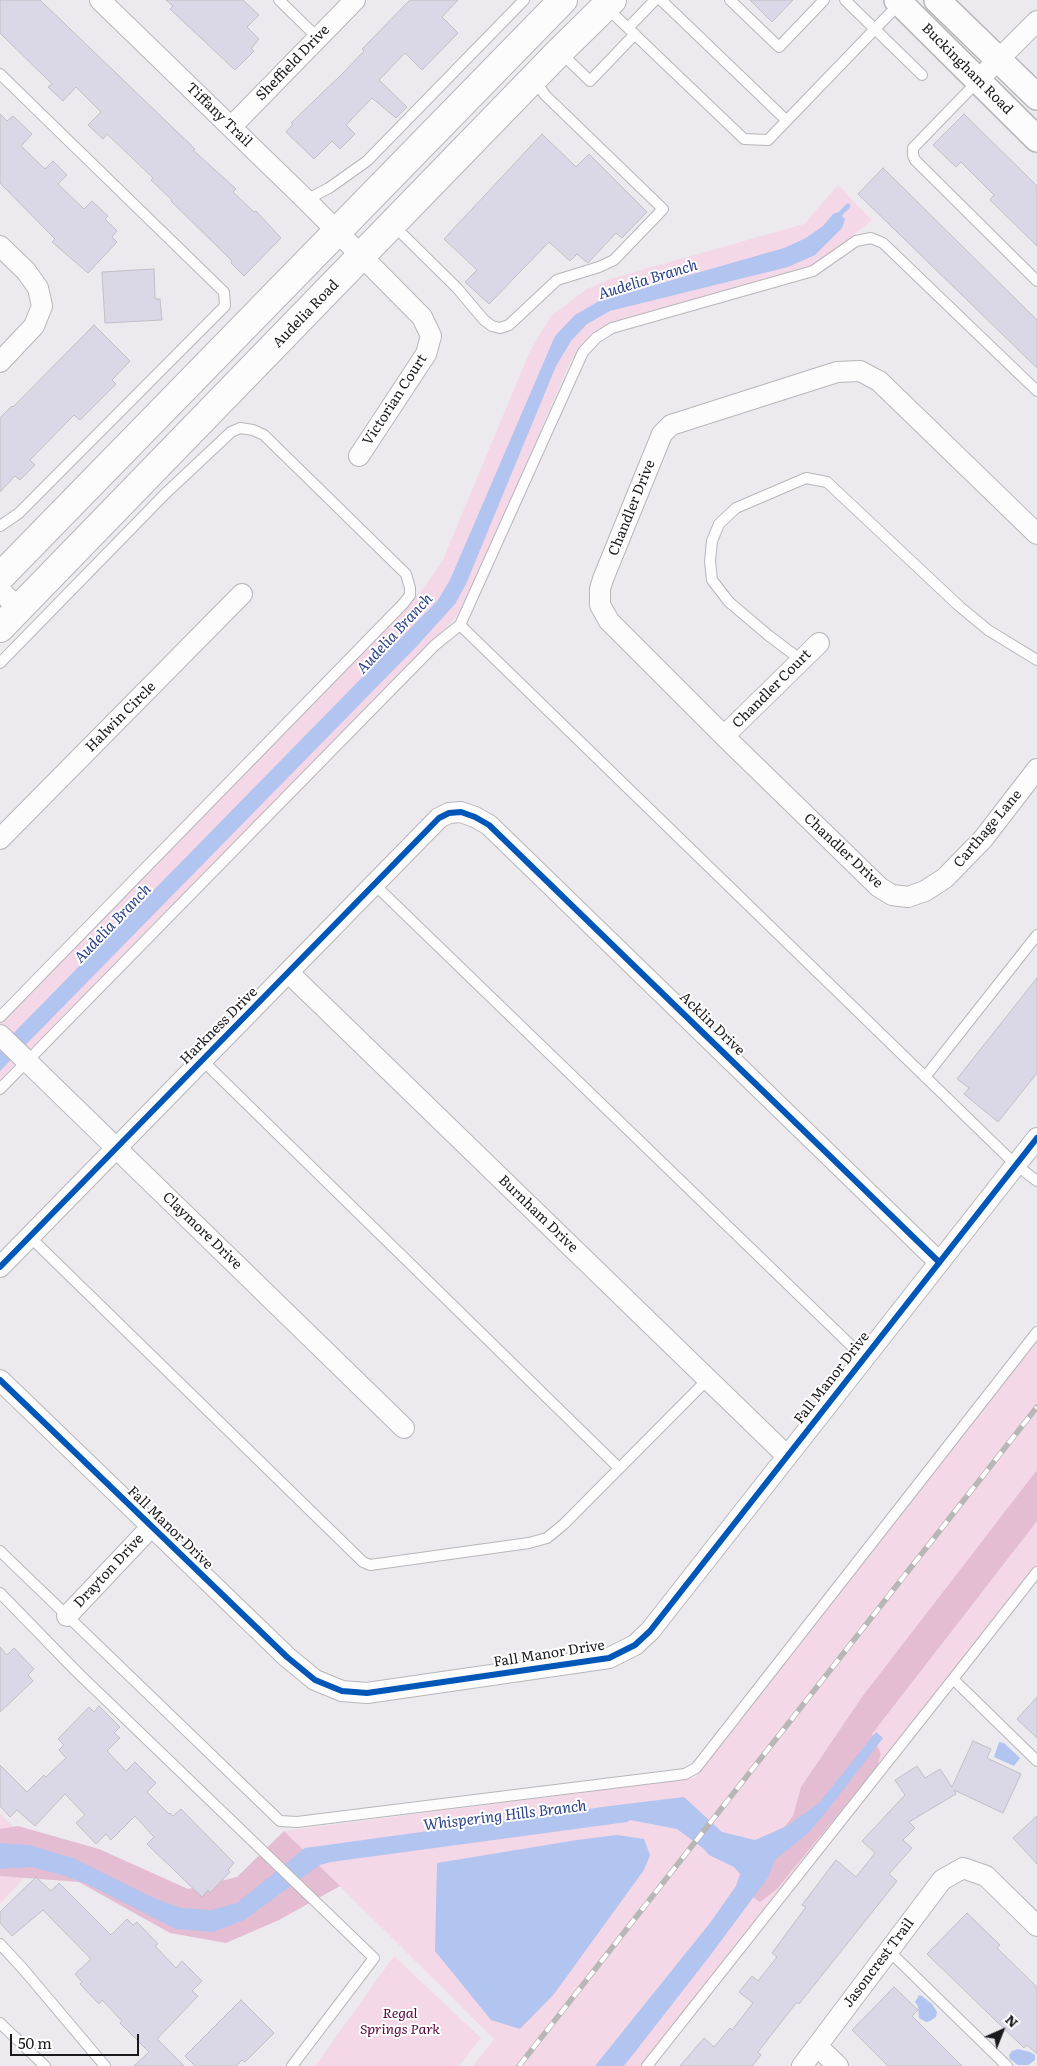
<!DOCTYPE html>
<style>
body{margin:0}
#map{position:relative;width:1037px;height:2066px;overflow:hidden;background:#eceaee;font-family:Literata,serif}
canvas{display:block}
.north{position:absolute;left:977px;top:2006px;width:50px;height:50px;-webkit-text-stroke:4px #fff;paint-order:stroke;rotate:44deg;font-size:14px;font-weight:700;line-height:20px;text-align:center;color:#1a191c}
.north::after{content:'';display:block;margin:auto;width:18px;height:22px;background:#1a191c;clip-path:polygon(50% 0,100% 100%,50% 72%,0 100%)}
.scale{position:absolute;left:10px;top:2034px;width:129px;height:22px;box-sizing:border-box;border:2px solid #1a191c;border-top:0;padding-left:6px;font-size:15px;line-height:18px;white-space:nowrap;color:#1a191c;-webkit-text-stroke:4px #fff;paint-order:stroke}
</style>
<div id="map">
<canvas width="1037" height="2066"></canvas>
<div class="north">N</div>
<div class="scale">50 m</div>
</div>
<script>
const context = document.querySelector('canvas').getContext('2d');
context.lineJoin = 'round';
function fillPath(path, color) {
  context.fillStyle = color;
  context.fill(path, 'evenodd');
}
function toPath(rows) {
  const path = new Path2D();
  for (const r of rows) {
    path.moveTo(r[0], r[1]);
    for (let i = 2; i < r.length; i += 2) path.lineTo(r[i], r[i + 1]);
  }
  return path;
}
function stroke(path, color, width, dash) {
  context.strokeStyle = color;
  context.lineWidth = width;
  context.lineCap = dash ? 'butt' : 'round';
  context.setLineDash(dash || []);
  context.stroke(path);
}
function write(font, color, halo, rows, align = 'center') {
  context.font = font + ' Literata,serif';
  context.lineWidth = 4;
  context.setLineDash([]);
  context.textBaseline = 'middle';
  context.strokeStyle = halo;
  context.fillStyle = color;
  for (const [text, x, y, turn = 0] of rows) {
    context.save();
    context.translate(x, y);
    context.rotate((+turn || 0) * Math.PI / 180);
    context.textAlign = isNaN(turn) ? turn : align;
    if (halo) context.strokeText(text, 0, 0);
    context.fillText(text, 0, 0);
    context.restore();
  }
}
fillPath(toPath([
 [838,185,872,220,822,261,795,275,615,323,588,339,570,362,467,602,448,626,0,1089,0,1024,421,591,442,562,530,351,551,316,587,289,610,279,804,224],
 [1037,1340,1037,1573,647,2066,473,2066,494,2039,284,1831,695,1778],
 [0,1814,44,1856,0,1904],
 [394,1956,481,2038,459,2066,315,2066]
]), '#f4d8e7');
fillPath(toPath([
 [1037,1470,1037,1521,872,1734,881,1754,877,1767,776,1890,760,1902,746,1893,778,1835,793,1816,801,1787,862,1697],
 [18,1826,99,1849,188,1889,237,1877,284,1831,340,1886,279,1920,226,1943,170,1933,79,1882,0,1876,0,1829]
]), '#e4bdd2');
fillPath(toPath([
 [838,212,845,219,842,228,815,255,788,267,610,311,587,324,571,341,556,366,466,584,455,604,417,646,0,1071,0,1047,438,600,450,580,555,336,575,315,599,301,784,248,806,238,823,226,833,214],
 [876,1732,883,1738,827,1811,808,1833,775,1860,767,1879,709,1957,624,2066,595,2066,710,1923,736,1886,740,1874,734,1867,709,1855,704,1849,677,1829,630,1820,627,1822,331,1862,320,1865,244,1920,213,1932,176,1929,87,1884,62,1875,32,1867,0,1869,0,1843,29,1845,73,1858,156,1899,182,1908,211,1910,237,1903,305,1848,610,1806,684,1797,722,1832,755,1840,787,1826,819,1803],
 [999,1742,1004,1743,1020,1758,1014,1766,994,1757],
 [617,1835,644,1839,650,1855,644,1870,554,1994,520,2029,491,2020,435,1951,437,1863,577,1840],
 [919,1995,922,1996,932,2004,937,2012,936,2017,930,2021,926,2022,919,2018,918,2006,915,2002],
 [1018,2049,1030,2052,1035,2055,1035,2060,1028,2065,1018,2065,1010,2059,1009,2055,1012,2051]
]), '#b2c4f0');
stroke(toPath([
 [836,218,848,206]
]), '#b2c4f0', 5);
const building = toPath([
 [0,0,40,0,195,149,193,150,236,189,233,192,254,212,256,211,281,238,244,276,231,263,232,261,171,201,172,200,151,180,153,178,107,134,103,139,88,125,101,112,76,87,63,101,48,87,52,84,0,33,0,0],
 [166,0,243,0,259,15,247,27,259,39,251,49,254,51,235,70,170,9,173,6,166,0],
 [410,0,458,0,442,17,458,33,422,70,405,53,379,80,407,107,396,118,372,98,346,125,355,134,340,149,332,141,314,159,286,132,293,124,291,123,343,73,364,51,362,49,410,0],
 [750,0,793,0,772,22,750,0],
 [0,114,7,121,13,116,32,134,21,146,45,169,53,161,67,175,58,184,84,209,92,201,108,216,105,219,117,231,112,237,117,242,88,273,52,242,55,239,0,183,0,114],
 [964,114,1037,186,1037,246,990,200,994,195,961,162,956,167,933,145,964,114],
 [542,134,576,167,589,154,647,212,622,238,616,233,588,263,577,254,570,261,549,242,489,304,465,282,477,270,444,239,542,134],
 [883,168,1037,320,1037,368,858,194,883,168],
 [154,269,155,299,160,299,162,320,105,323,102,272,154,269],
 [94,325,130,361,112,380,116,384,80,420,74,415,30,460,35,465,20,480,15,476,0,492,0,418,12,406,13,407,94,325],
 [1037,978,1037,1073,998,1122,964,1094,969,1088,957,1079,1037,978],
 [0,1647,7,1655,14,1648,34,1669,28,1675,33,1681,0,1712,0,1647],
 [1037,1697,1037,1738,1017,1719,1037,1697],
 [99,1706,120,1727,114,1733,120,1738,107,1751,126,1771,135,1762,156,1783,147,1792,169,1814,170,1813,173,1816,181,1809,234,1863,228,1870,230,1872,210,1893,208,1890,202,1897,147,1844,154,1837,135,1816,111,1840,106,1834,96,1844,76,1823,85,1815,65,1794,35,1826,17,1810,10,1817,0,1806,0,1765,27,1792,44,1775,46,1777,66,1758,59,1750,64,1745,58,1739,89,1707,94,1712,99,1706],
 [973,1741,991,1749,987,1758,1021,1774,1003,1813,954,1790,956,1794,909,1822,915,1828,903,1840,912,1848,889,1874,897,1881,799,2004,797,2002,758,2052,761,2055,752,2066,680,2066,704,2038,714,2047,730,2028,732,2030,753,2003,739,1992,752,1976,758,1981,777,1957,772,1953,806,1907,802,1905,836,1860,856,1877,875,1853,862,1841,905,1795,895,1780,917,1766,925,1778,940,1769,952,1787,973,1741],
 [1037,1816,1037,1864,1013,1838,1037,1816],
 [36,1877,51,1891,59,1883,111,1935,127,1919,133,1925,137,1922,158,1944,155,1946,176,1968,182,1961,202,1981,192,1991,198,1996,157,2039,184,2066,134,2066,149,2052,120,2023,122,2021,102,2000,99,2004,80,1984,82,1982,75,1974,91,1959,43,1910,12,1936,0,1923,0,1912,36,1877],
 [967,1913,1000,1945,997,1948,1037,1987,1037,2054,1027,2045,1024,2048,927,1954,967,1913],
 [894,1987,918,2010,912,2016,962,2066,888,2066,852,2030,894,1987],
 [241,2000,274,2033,245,2062,242,2060,236,2066,195,2066,185,2056,241,2000]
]);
fillPath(building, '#dad8e6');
stroke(building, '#c0bfc3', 1);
const service = toPath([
 [279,0,318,38],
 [661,0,786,120],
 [730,0,779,47,824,0],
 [845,0,922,75],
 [606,7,744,139,768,140,900,3],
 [628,28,655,0],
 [560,52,590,81,635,34],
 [0,74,224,292,225,306,19,513,0,526],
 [978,81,913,148,913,155,915,160,1037,281],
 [306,200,329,188,367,161,524,0],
 [393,225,457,288,484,320,492,326,500,328,509,325,557,280,599,267,614,260,663,209,545,95,534,79],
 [460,625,1016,1165,1037,1181],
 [801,660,768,635,729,602,712,580,710,561,712,541,719,524,736,508,806,478,827,482,959,606,988,630,1037,660],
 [0,663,166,493,231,432,240,428,253,430,264,435,406,574,410,588,410,595,403,604,0,1017],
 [375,885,864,1358],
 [202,1060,619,1468],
 [925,1077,1037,935],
 [0,1089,435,645,460,625,583,352,596,338,612,328,813,271,856,241,871,238,883,243,1037,391],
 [30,1237,363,1562,370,1565,529,1543,547,1538,564,1524,708,1379],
 [0,1551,280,1821,297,1822,685,1774,696,1768,1037,1332],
 [1037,1572,953,1679,1037,1761],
 [0,1593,77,1672,374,1958,292,2066],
 [0,1944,24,1970,105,2066],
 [888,1950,1007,2066],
 [0,2023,45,2066],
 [647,2066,953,1679]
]);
const minor = toPath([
 [100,0,306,200,422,317,431,336,426,354,359,456],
 [978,80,1037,21],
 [231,127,355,0],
 [0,246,26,271,38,288,42,306,34,326,0,362],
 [1037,534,879,381,860,371,837,372,671,425,662,434,603,579,600,589,600,605,609,621,724,736,879,887,892,895,908,897,925,891,945,878,983,839,1037,769],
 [0,590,19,609],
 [724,736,819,643],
 [0,839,242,594],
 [289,973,787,1456],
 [0,1035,404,1428],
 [0,1267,439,818,449,813,461,812,475,817,489,825,939,1262],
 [0,1380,287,1657,315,1680,342,1691,367,1693,609,1658,635,1645,650,1631,1037,1138],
 [67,1616,151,1527],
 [817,2046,838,2066],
 [802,2066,942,1880,963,1868,986,1876,1037,1926]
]);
const tertiary = toPath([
 [897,0,1037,139],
 [937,0,1037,97]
]);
const secondary = toPath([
 [0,577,563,0],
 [0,628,559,52,612,0]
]);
stroke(service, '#b8b6b9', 12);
stroke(minor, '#b8b6b9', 22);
stroke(tertiary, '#b8b6b9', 28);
stroke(secondary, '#b8b6b9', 30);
stroke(service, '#fcfcfc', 10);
stroke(minor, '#fcfcfc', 20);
stroke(tertiary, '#fcfcfc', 25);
stroke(secondary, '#fcfcfc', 28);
const rail = toPath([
 [519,2066,1037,1407]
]);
stroke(rail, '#b7b7b8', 5.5);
stroke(rail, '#fff', 4, [11]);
stroke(toPath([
 [0,1267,439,818,449,813,461,812,475,817,489,825,939,1262],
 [0,1380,287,1657,315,1680,342,1691,367,1693,609,1658,635,1645,650,1631,1037,1138]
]), '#0057b8', 6);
write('14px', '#1a191c', '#fff', [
 ["Sheffield Drive",293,63,-46],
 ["Buckingham Road",967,69,45],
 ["Tiffany Trail",219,115,44],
 ["Audelia Road",306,314,-46],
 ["Victorian Court",395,400,-57],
 ["Chandler Drive",632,508,-68],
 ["Chandler Court",772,689,-45],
 ["Halwin Circle",121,717,-45],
 ["Carthage Lane",988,829,-50],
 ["Chandler Drive",843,851,43],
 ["Acklin Drive",712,1024,44],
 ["Harkness Drive",219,1026,-45],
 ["Burnham Drive",538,1214,44],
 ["Claymore Drive",202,1231,44],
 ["Fall Manor Drive",832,1378,-52],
 ["Fall Manor Drive",170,1528,44],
 ["Drayton Drive",109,1571,-47],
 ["Fall Manor Drive",549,1654,-9],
 ["Jasoncrest Trail",879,1963,-53]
]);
write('italic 14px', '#58043a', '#fff', [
 ["Regal",400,2014],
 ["Springs Park",400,2030]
]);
write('italic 15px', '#2a428a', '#fff', [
 ["Audelia Branch",648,280,-17],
 ["Audelia Branch",395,634,-47],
 ["Audelia Branch",113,924,-46],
 ["Whispering Hills Branch",505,1816,-7]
]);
</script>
